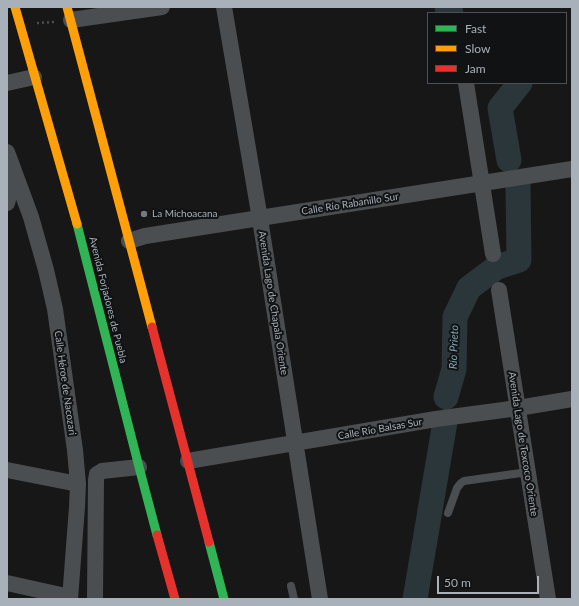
<!DOCTYPE html>
<meta charset="utf-8">
<style>
body{margin:0}
#map{position:relative;width:579px;height:606px;overflow:hidden;background:#171717;font-family:Lato,sans-serif}
canvas{display:block}
.frame{position:absolute;inset:0;border:8px solid #a8b0b9;pointer-events:none}
.legend{position:absolute;left:427px;top:12px;width:140px;height:72px;box-sizing:border-box;background:#111213;border:1px solid #4d5155;margin:0;padding:5px 7px;list-style:none;font-size:12px;color:#a8b0b9}
.legend li{display:flex;align-items:center;gap:8px;height:20px}
.legend b{width:20px;border:1px solid #4d5155}
.scale{position:absolute;left:437px;top:576px;width:102px;height:18px;box-sizing:border-box;border:2px solid #a8b0b9;border-top:0;padding-left:5px;font-size:12px;line-height:14px;white-space:nowrap;color:#a8b0b9;-webkit-text-stroke:3px #111213;paint-order:stroke}
</style>
<div id="map">
<canvas width="579" height="606"></canvas>
<div class="frame"></div>
<ul class="legend">
<li><b style="height:5px;background:#30b455"></b>Fast</li>
<li><b style="height:5px;background:#ff9f0a"></b>Slow</li>
<li><b style="height:5px;background:#e5322d"></b>Jam</li>
</ul>
<div class="scale">50 m</div>
</div>
<script>
const context = document.querySelector('canvas').getContext('2d');
context.lineJoin = 'round';
function toPath(rows) {
  const path = new Path2D();
  for (const r of rows) {
    path.moveTo(r[0], r[1]);
    for (let i = 2; i < r.length; i += 2) path.lineTo(r[i], r[i + 1]);
  }
  return path;
}
function stroke(path, color, width, dash) {
  context.strokeStyle = color;
  context.lineWidth = width;
  context.lineCap = dash ? 'butt' : 'round';
  context.setLineDash(dash || []);
  context.stroke(path);
}
function write(font, color, halo, rows, align = 'center') {
  context.font = font + ' Lato,sans-serif';
  context.lineWidth = 4;
  context.setLineDash([]);
  context.textBaseline = 'middle';
  context.strokeStyle = halo;
  context.fillStyle = color;
  for (const [text, x, y, turn = 0] of rows) {
    context.save();
    context.translate(x, y);
    context.rotate((+turn || 0) * Math.PI / 180);
    context.textAlign = isNaN(turn) ? turn : align;
    if (halo) context.strokeText(text, 0, 0);
    context.fillText(text, 0, 0);
    context.restore();
  }
}
stroke(toPath([
 [447,7,451,13],
 [509,160,500,108,520,83],
 [446,397,454,369,455,317,469,288,497,267,519,260,518,185],
 [415,599,445,422]
]), '#2a363a', 25);
stroke(toPath([
 [37,23,54,22]
]), '#4d4e52', 2.5, [2, 3]);
stroke(toPath([
 [448,513,457,488,461,483,464,481,528,472],
 [291,586,294,599]
]), '#4b4e50', 8);
stroke(toPath([
 [224,7,260,219,320,599],
 [71,20,162,7],
 [7,83,34,77],
 [466,83,493,254],
 [7,152,31,217,46,270,55,309,75,450,78,484,77,507,70,599],
 [7,203,15,174],
 [129,241,145,236,572,169],
 [499,290,548,599],
 [188,461,436,419,518,408,572,399],
 [7,470,78,484],
 [7,583,70,597],
 [95,599,96,480,97,474,102,471,139,467]
]), '#4b4e50', 16);
stroke(toPath([
 [77,224,139,467,157,535],
 [209,542,224,599]
]), '#30b455', 9);
stroke(toPath([
 [15,7,77,224],
 [67,7,152,327]
]), '#ff9f0a', 9);
stroke(toPath([
 [152,327,209,542],
 [157,535,175,599]
]), '#e5322d', 9);
for (const [x, y, r, color] of [
 [144,214,4,"#757a80"]
]) {
  const dot = new Path2D();
  dot.arc(x, y, r, 0, 2 * Math.PI);
  context.fillStyle = color;
  context.fill(dot);
  stroke(dot, '#111213', 1.5);
}
write('10px', '#a8b0b9', '#111213', [
 ["Calle Río Rabanillo Sur",350,204,-9],
 ["Avenida Forjadores de Puebla",108,300,76],
 ["Avenida Lago de Chapala Oriente",273,303,81],
 ["Calle Héroe de Nacozari",65,383,82],
 ["Calle Río Balsas Sur",380,429,-10],
 ["Avenida Lago de Texcoco Oriente",523,444,81]
]);
write('10px', '#a8b0b9', '#111213', [
 ["La Michoacana",152,214]
], 'left');
write('italic 11px', '#7fa6b4', '#111213', [
 ["Río Prieto",454,347,-88]
]);
</script>
